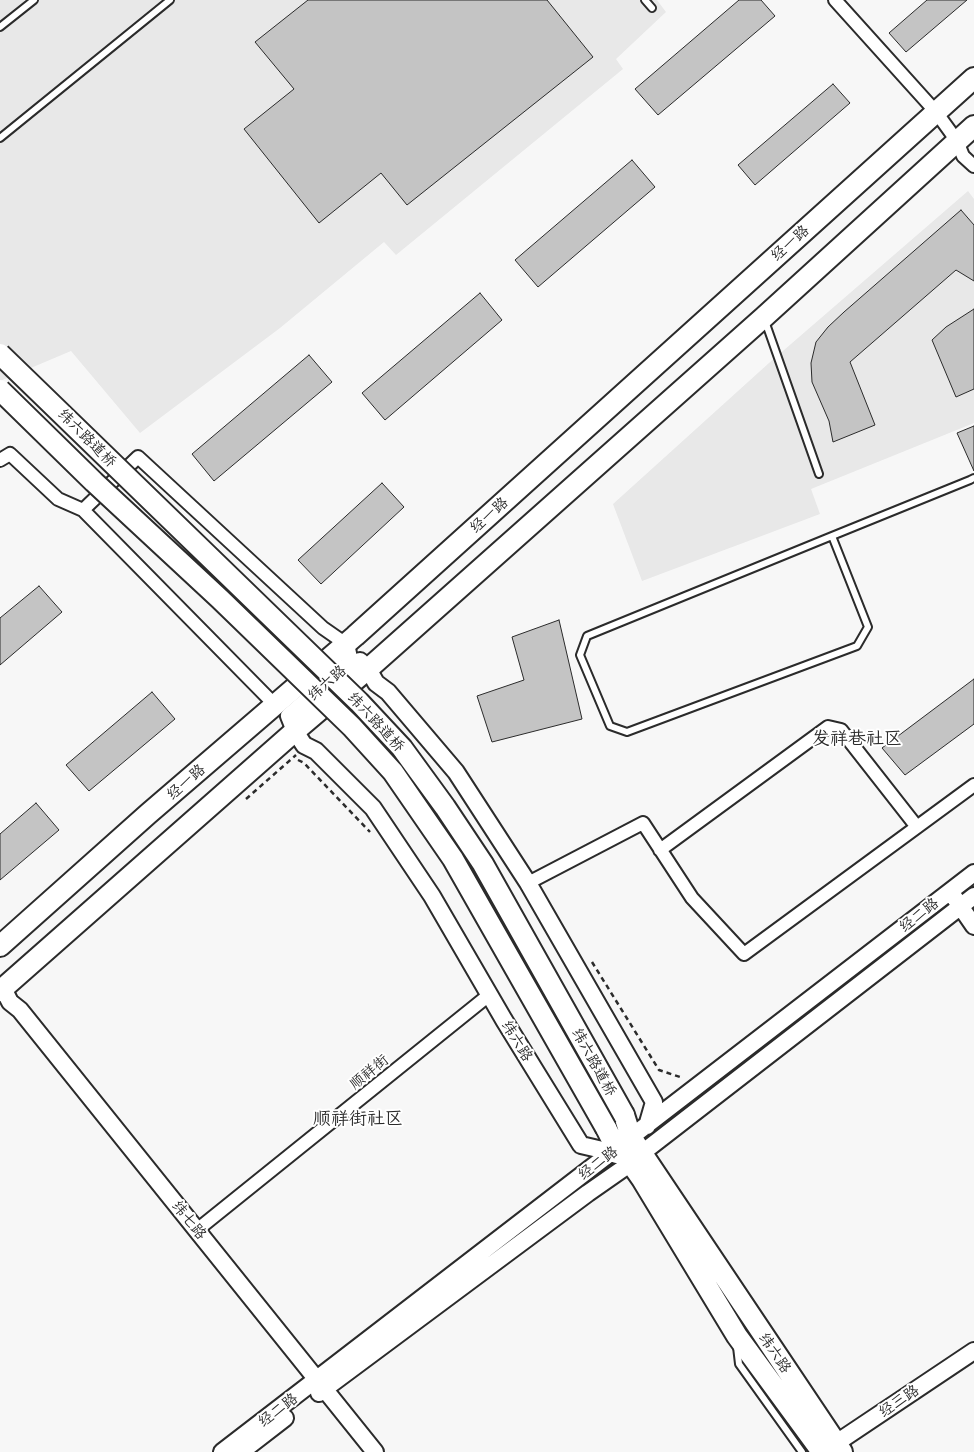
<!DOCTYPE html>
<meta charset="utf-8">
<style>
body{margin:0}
canvas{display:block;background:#f7f7f7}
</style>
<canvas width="974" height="1452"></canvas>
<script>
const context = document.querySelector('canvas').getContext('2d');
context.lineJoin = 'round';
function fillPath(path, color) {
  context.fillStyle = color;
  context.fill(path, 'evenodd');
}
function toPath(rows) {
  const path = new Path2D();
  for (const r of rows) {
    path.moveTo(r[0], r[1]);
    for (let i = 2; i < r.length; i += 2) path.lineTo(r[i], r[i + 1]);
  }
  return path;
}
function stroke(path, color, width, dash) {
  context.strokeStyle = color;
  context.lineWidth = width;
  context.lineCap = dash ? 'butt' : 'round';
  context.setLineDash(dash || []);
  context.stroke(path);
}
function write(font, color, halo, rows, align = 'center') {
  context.font = font + ' Mali,"LXGW WenKai TC",sans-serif';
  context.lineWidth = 4;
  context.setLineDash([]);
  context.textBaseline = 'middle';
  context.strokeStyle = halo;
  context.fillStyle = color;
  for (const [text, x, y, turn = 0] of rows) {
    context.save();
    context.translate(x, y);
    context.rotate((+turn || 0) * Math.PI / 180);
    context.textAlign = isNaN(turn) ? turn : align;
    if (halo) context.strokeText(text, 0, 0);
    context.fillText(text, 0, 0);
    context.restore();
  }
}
fillPath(toPath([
 [0,0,657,0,666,12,616,59,623,69,396,255,384,242,280,328,140,433,71,351,0,381],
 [968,191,974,199,974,423,811,489,820,514,642,581,613,504,769,363]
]), '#e8e8e8');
const building = toPath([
 [308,0,547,0,593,57,407,205,381,173,319,223,244,129,294,89,255,42,308,0],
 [739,0,761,0,775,16,658,115,635,89,739,0],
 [927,0,967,0,906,52,889,33,927,0],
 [833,84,850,103,755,185,738,165,833,84],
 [632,160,655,187,538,287,515,260,632,160],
 [961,210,974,225,974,281,956,270,850,362,875,425,833,442,829,421,812,382,811,363,816,342,828,327,844,312,961,210],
 [480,293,502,320,385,420,362,393,480,293],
 [974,309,974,389,956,397,932,340,946,327,974,309],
 [309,355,332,382,214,481,192,454,309,355],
 [974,426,974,471,957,433,974,426],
 [382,483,404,507,321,584,298,560,382,483],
 [39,586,62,612,0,665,0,618,39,586],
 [559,620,582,719,492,742,477,696,524,680,512,637,559,620],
 [974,679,974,724,905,775,882,748,974,679],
 [152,692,175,719,89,791,66,765,152,692],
 [36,803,59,830,0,880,0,834,36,803]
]);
fillPath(building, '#c4c4c4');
stroke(building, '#2b2b2b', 1);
const service = toPath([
 [645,0,652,8],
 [0,27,34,0],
 [0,138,170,0],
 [765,321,819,474],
 [832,536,868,627,857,646,627,732,610,726,580,655,587,636,832,536,970,480,974,478],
 [737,1347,739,1364,802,1452]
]);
const minor = toPath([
 [835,0,936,112,957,141,963,156,974,166],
 [0,460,10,454,58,499,83,510,275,705],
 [83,510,138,457,323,628,346,644],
 [660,850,828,727,841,730,917,827],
 [528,883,643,823,692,898,744,954,974,785],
 [197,1230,489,995]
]);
const tertiary = toPath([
 [346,644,350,663,289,716,295,731,304,745,316,751,373,808,432,896,504,1020,581,1145,611,1152,616,1155],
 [360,661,368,669,376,683,388,692,456,772,528,883,654,1102,647,1126],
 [954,897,974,926],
 [3,988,10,1002,20,1010,375,1452],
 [319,1393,588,1193,631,1163,642,1153,974,896],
 [826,1450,974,1351],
 [222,1452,974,873],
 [241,1452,285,1418]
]);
const primary = toPath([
 [0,946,148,814,355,636,974,78],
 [0,991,295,731,368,669,764,317,974,126],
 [624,1115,631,1137,842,1452],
 [606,1128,611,1138,616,1142,642,1179,737,1336,822,1452]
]);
stroke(service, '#2b2b2b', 10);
stroke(minor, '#2b2b2b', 16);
stroke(tertiary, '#2b2b2b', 20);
stroke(primary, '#2b2b2b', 24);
stroke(toPath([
 [298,760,304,763,370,832],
 [246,799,296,755],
 [592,962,659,1070,683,1078]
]), '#2b2b2b', 2.5, [5, 4]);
stroke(service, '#fff', 6);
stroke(minor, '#fff', 12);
stroke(tertiary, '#fff', 16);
stroke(primary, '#fff', 20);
const primaryBridge = toPath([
 [0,354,359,702,402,748,445,807,483,864,624,1115],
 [0,390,94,482,220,599,352,727,393,772,453,859,606,1128]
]);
stroke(primaryBridge, '#2b2b2b', 24, []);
stroke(primaryBridge, '#fff', 20);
write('15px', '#2b2b2b', '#fff', [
 ["经一路",790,243,-42],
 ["纬六路道桥",87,438,45],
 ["经一路",489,515,-42],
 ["纬六路",327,683,-41],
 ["纬六路道桥",376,722,47],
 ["经一路",186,782,-41],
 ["经二路",919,915,-38],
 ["纬六路",517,1041,58],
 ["纬六路道桥",594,1062,61],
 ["顺祥街",369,1072,-39],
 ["经二路",598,1163,-37],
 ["纬七路",189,1220,51],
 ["纬六路",775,1353,56],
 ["经三路",899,1401,-34],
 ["经二路",278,1410,-37]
]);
write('18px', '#2b2b2b', '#fff', [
 ["发祥巷社区",857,738],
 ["顺祥街社区",358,1118]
]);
</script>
